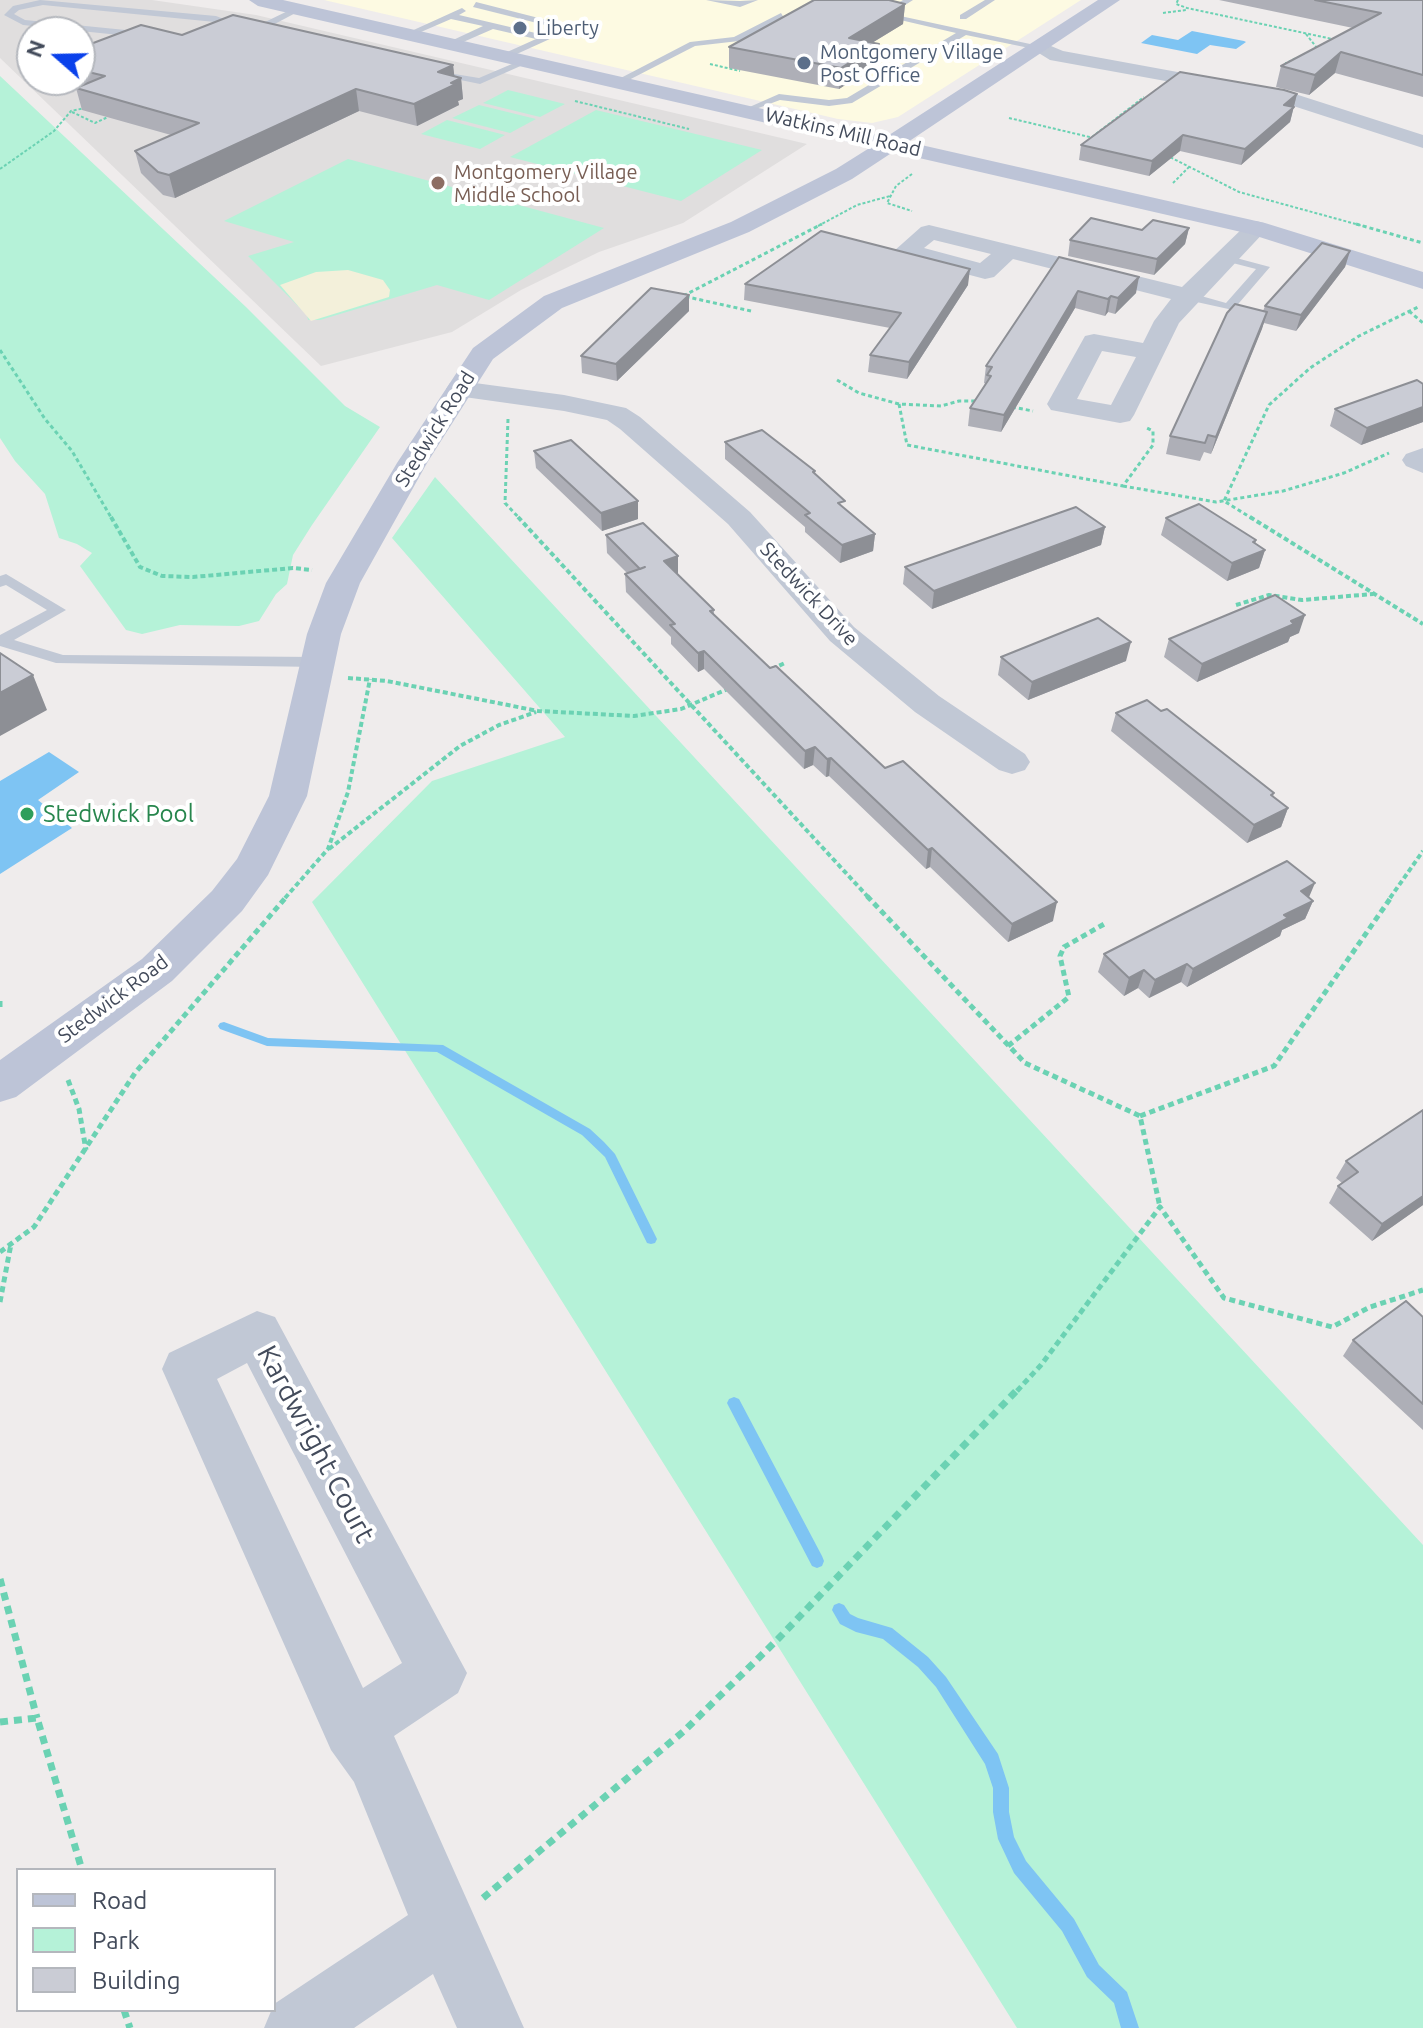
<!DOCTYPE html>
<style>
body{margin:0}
#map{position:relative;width:1423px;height:2028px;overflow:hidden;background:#efecec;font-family:Ubuntu,sans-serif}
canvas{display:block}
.legend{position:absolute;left:16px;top:1868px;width:260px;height:144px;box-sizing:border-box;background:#fff;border:2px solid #b4b7bd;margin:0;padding:10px 14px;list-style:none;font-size:24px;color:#434b5b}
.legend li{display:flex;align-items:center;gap:16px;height:40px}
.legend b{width:40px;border:2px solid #b4b7bd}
.north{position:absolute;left:16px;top:16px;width:80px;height:80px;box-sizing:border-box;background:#fff;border:2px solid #b4b7bd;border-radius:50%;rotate:290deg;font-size:22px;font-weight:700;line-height:32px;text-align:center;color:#434b5b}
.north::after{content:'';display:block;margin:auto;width:28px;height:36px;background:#0a41eb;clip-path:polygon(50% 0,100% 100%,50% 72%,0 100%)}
</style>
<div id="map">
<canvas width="1423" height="2028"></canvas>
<ul class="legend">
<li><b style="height:10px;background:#bdc4d7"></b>Road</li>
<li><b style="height:22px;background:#b5f2d8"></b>Park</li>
<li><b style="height:22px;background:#caccd5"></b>Building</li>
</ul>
<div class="north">N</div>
</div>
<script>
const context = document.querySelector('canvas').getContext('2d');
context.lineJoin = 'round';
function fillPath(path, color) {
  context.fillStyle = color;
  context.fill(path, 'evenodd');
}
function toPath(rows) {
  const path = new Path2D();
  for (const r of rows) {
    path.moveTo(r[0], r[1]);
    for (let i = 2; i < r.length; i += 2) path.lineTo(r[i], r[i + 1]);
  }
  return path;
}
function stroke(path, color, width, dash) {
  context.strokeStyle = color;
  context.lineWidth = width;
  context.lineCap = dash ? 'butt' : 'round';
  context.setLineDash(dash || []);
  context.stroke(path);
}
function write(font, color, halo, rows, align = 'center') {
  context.font = font + ' Ubuntu,sans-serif';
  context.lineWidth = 8;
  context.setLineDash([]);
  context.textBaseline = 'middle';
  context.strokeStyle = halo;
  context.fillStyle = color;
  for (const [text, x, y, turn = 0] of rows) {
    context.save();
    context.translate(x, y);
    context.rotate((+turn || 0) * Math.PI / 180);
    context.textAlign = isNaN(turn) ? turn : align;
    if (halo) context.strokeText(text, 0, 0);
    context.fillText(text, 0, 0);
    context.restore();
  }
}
fillPath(toPath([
 [324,0,1081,0,898,117,872,123,838,119]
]), '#fdfae2');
fillPath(toPath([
 [0,0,152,0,256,15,807,144,683,223,599,252,521,290,452,332,321,366,0,58],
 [32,32,80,32,80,80,32,80]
]), '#e0dede');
fillPath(toPath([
 [0,76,246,307,345,406,380,427,312,525,293,555,287,584,276,594,259,621,239,626,180,625,142,634,126,630,80,566,92,553,77,544,59,538,45,494,15,461,0,438],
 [508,90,565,104,540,117,483,103],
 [479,105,536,119,510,133,452,118],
 [596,110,762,150,681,201,510,157],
 [447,120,505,135,480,149,421,134],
 [348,159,604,228,489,300,437,285,320,320,308,320,307,315,248,256,294,242,224,221],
 [435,477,1423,1545,1423,2028,1017,2028,312,902,432,781,565,737,392,538]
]), '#b5f2d8');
fillPath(toPath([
 [348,270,383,280,390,290,389,297,311,321,280,285,316,272]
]), '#f3f0da');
fillPath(toPath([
 [1192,31,1244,41,1246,42,1236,49,1210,45,1197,54,1141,43,1152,35,1178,40],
 [49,752,79,772,38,800,72,828,0,874,0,781]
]), '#7ec4f3');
fillPath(toPath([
 [224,1022,268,1038,443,1045,590,1129,604,1142,615,1154,657,1239,655,1243,651,1244,647,1243,605,1157,582,1135,437,1052,267,1046,220,1029,218,1026,220,1023,224,1022],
 [734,1397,739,1399,822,1556,824,1561,822,1566,817,1568,812,1566,729,1407,727,1403,729,1399,734,1397],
 [839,1603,844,1605,850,1614,858,1618,892,1628,928,1657,946,1677,998,1754,1009,1788,1009,1812,1014,1837,1026,1861,1074,1919,1099,1965,1127,1992,1139,2028,1121,2028,1114,2003,1087,1977,1062,1931,1014,1873,998,1839,993,1812,993,1788,985,1764,936,1687,918,1667,883,1639,856,1632,840,1624,832,1610,834,1605,839,1603]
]), '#7ec4f3');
stroke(toPath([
 [1178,0,1176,4,1187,8,1337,40],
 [1163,13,1186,10],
 [1306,34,1317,48],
 [710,64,740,71],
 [1284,70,1286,63,1303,55],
 [575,101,689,129],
 [72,112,95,123,108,117],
 [1009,118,1098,139],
 [1092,137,1144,97],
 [1166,155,1239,192,1363,226],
 [0,169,54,131,71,111,85,108],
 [912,174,896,186,887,203,912,211],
 [1173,183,1189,167],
 [818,226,857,205,890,196]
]), '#6bd2b3', 2, [3, 2]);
stroke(toPath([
 [1356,224,1423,243],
 [751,311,683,296,822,224],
 [1409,311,1423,323],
 [0,350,45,419,72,451,112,519],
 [837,380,859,393,899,404,941,406,959,401,982,401],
 [899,404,907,445,1123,486,1153,445,1153,431,1145,427],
 [1012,407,1033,411],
 [508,419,505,503,520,519],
 [1123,486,1216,502,1283,491,1344,473,1389,453],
 [1253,519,1224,501,1269,405,1310,368,1359,336,1418,307]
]), '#6bd2b3', 3, [4, 3]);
stroke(toPath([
 [111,517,140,567,162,576,193,577,293,568,312,570],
 [518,517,869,898],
 [1250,517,1423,624],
 [1236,605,1269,595,1302,600,1373,594],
 [772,669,785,663],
 [348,678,387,681,538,711,634,716,681,709,730,688],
 [329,849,460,746,499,725,536,712],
 [285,898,328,849,348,792,370,679],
 [1390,898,1423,851]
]), '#6bd2b3', 4, [5, 3]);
stroke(toPath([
 [867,896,1025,1063,1140,1116,1160,1207],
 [0,1001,0,1008],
 [1008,1046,1069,997,1060,956,1064,947,1106,923],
 [68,1080,79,1109,86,1150],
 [1140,1116,1274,1066,1392,896],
 [0,1252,34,1227,135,1073,287,896],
 [0,1302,11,1244],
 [1017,1391,1041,1365,1160,1207,1224,1298,1332,1327,1370,1307,1423,1290]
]), '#6bd2b3', 5, [6, 4]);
stroke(toPath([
 [0,1579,37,1718],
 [0,1722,37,1718,82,1870],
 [483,1898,684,1731,778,1639,1018,1389],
 [124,2010,130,2028]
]), '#6bd2b3', 7, [8, 6]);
fillPath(toPath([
 [40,0,216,16,239,25,221,37,196,43,23,25,4,15,13,6,40,0],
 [43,5,215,22,228,26,215,33,196,37,25,20,14,14,19,10,43,5],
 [706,0,740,1,758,0,740,7,706,0],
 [903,0,913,0,891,14,1044,47,1039,50,966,35,852,103,829,106,780,100,745,113,745,109,779,94,829,100,847,98,956,33,879,15,903,0],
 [985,0,995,0,966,19,960,19,960,15,985,0],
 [476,2,566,25,567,27,563,33,508,58,505,53,536,39,493,29,454,46,451,41,483,26,451,19,414,35,407,33,462,8,466,11,459,15,544,35,557,28,473,7,476,2],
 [298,6,305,8,269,27,271,31,283,35,283,39,264,35,261,24,298,6],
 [781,13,784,18,739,41,695,46,623,83,615,81,690,42,734,37,781,13],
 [23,33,32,36,32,44,23,37,23,33],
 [526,58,534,60,480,84,431,74,436,71,479,78,526,58],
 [1225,255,1270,267,1233,310,1183,299,1181,296,1187,292,1226,303,1256,269,1221,260,1221,256,1225,255],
 [6,574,66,610,14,640,63,655,318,657,326,662,318,667,56,663,0,646,0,635,47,610,6,585,0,587,0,576,6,574]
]), '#c1c8d5');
fillPath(toPath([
 [1039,41,1063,51,1292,93,1423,135,1423,148,1281,102,1050,60,1029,47,1039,41],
 [1256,221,1264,223,1268,228,1179,323,1134,415,1130,421,1120,423,1051,410,1047,404,1085,336,1094,334,1143,343,1154,321,1171,299,1013,259,994,277,985,279,898,256,894,251,921,227,929,225,1182,287,1248,223,1256,221],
 [934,240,991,254,980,263,924,248,934,240],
 [1102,351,1136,357,1111,405,1077,399,1102,351],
 [460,381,564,395,626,408,640,417,750,512,854,627,939,696,1025,754,1030,762,1025,770,1012,774,999,770,915,712,830,641,728,524,620,429,607,420,564,411,450,395,446,389,450,383,460,381],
 [1423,448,1423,473,1406,466,1402,460,1406,454,1423,448],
 [257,1311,275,1317,467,1673,458,1693,394,1736,524,2028,457,2028,433,1974,354,2028,264,2028,274,2004,408,1915,354,1782,331,1750,162,1369,169,1353,257,1311],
 [247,1363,402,1663,363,1688,217,1379,247,1363]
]), '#c1c8d5');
fillPath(toPath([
 [249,0,283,0,886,137,1098,0,1120,0,908,142,1265,223,1423,272,1423,289,1250,234,893,152,852,179,749,232,562,308,493,359,427,463,360,583,341,634,307,796,268,875,242,911,172,981,16,1097,0,1102,0,1060,142,959,212,891,237,859,269,796,307,634,326,583,397,463,473,348,544,296,731,222,836,169,871,147,258,6,249,0]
]), '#bdc4d7');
fillPath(toPath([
 [1219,0,1423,0,1423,97,1335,73,1309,95,1276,87,1281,66,1353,28],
 [893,1,905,4,903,24,872,43,878,64,839,89,729,68,729,47],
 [182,35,453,65,454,76,461,78,463,99,458,101,459,105,417,126,359,111,175,198,163,195,141,173,135,151,171,135,82,110,76,88,53,82,52,80,80,80,80,48],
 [1297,94,1290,122,1241,165,1180,151,1149,176,1079,160,1081,145],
 [1189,228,1185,244,1154,275,1068,256,1070,240,1142,230],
 [1350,251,1345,267,1296,331,1264,323,1211,454,1204,452,1200,461,1166,454,1170,436,1263,311,1265,306],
 [1059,257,1136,293,1115,314,1108,312,1105,316,1075,308,1001,432,968,426,970,408,986,384,984,383,986,366],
 [745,284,968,285,907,379,868,372,870,355,890,328,744,300],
 [689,295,689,311,617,381,582,373,581,356],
 [1423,384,1423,422,1361,445,1330,426,1335,409],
 [725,442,815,471,815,474,844,509,875,534,873,551,840,563,805,532,805,527,725,459],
 [534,451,638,519,602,531,536,468],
 [1166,518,1256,540,1255,544,1265,550,1259,568,1227,581,1161,535],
 [1105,527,1101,545,932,609,903,584,905,567],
 [606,535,678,574,714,610,714,615,770,668,885,768,1053,921,1008,942,930,867,926,869,829,776,826,777,813,765,804,769,704,669,698,672,671,644,671,637,626,592,625,574,627,573,607,553],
 [1299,633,1290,637,1288,642,1197,682,1164,657,1169,639],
 [1001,657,1126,661,1028,700,998,675],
 [1116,713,1274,793,1273,797,1288,808,1281,827,1247,843,1111,731],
 [1309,898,1313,901,1305,919,1282,930,1280,936,1187,987,1181,982,1149,998,1138,988,1124,996,1098,972,1104,954],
 [1423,1110,1423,1205,1372,1241,1329,1203,1338,1186,1342,1183,1336,1178,1346,1161],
 [1423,1317,1423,1430,1343,1356,1353,1340]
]), '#aeafb7');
fillPath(toPath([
 [905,4,903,24,847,58,849,38],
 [879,44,878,64,839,89,841,68],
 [1341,52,1335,73,1309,95,1315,75],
 [453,65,455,81,461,78,463,99,458,101,459,105,417,126,414,104,438,72],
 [356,89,359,111,175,198,169,175],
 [1297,94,1290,122,1241,165,1245,149,1284,105],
 [1183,135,1180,151,1149,176,1152,161],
 [1189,228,1185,244,1154,275,1157,259],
 [1350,251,1345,267,1296,331,1301,315],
 [970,269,968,285,907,379,909,362],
 [1139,277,1136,293,1115,314,1118,298],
 [1078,291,1075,308,1001,432,1004,415],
 [689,295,689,311,617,381,616,364],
 [1111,296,1108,312,1105,316,1108,299],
 [1267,312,1262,329,1211,454,1216,437],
 [1423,407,1423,422,1361,445,1367,428],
 [638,501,638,519,602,531,601,513],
 [1105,527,1101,545,932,609,934,591],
 [875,534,873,551,840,563,842,545],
 [1256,540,1252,555,1265,550,1259,568,1227,581,1232,563,1253,542],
 [678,556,678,574,664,579,664,561],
 [1305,615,1299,633,1290,637,1288,642,1197,682,1202,664],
 [1131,642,1126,661,1028,700,1032,682],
 [704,651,704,669,698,672,698,653],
 [33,675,47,710,0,736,0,693],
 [815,747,813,765,804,769,805,751],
 [831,758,829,776,826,777,827,759],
 [1288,808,1281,827,1247,843,1254,825],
 [932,848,930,867,926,869,928,850],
 [1315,883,1307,902,1301,891],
 [1313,901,1305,919,1282,930,1280,936,1187,987,1193,969,1284,915],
 [1057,902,1053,921,1008,942,1012,924],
 [1187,964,1181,982,1149,998,1155,980],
 [1144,970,1138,988,1124,996,1129,978],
 [1423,1196,1423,1205,1372,1241,1382,1224]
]), '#8d8f95');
const building = toPath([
 [814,0,889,0,905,4,849,38,879,44,841,68,729,47,814,0],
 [1315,0,1423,0,1423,75,1341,52,1315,75,1281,66,1381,13,1315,0],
 [233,15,453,65,438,72,461,78,451,83,456,84,414,104,356,89,169,175,158,172,135,151,199,123,76,88,105,76,80,70,80,48,141,25,182,35,233,15],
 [1180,72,1284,90,1297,94,1284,105,1294,107,1245,149,1183,135,1152,161,1081,145,1180,72],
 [1091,218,1142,230,1153,220,1189,228,1157,259,1070,240,1091,218],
 [821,231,970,269,909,362,870,355,901,313,745,284,821,231],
 [1322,243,1350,251,1301,315,1265,306,1322,243],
 [1059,257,1139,277,1118,298,1111,296,1108,299,1078,291,1004,415,970,408,991,376,987,375,992,367,986,366,1059,257],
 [651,288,689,295,616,364,581,356,651,288],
 [1235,304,1267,312,1216,437,1208,435,1205,443,1170,436,1227,313,1235,304],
 [1417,380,1423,384,1423,407,1367,428,1335,409,1417,380],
 [762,430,815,471,813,472,845,501,838,503,875,534,842,545,805,515,810,513,725,442,762,430],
 [571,440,638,501,601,513,534,451,571,440],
 [1199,504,1256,540,1253,542,1265,550,1232,563,1166,518,1199,504],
 [1076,507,1105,527,934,591,905,567,1076,507],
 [643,523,678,556,664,561,714,610,710,611,770,668,776,666,885,768,903,761,1057,902,1012,924,932,848,928,850,831,758,827,759,815,747,805,751,704,651,698,653,670,625,675,624,625,574,645,567,640,569,606,535,643,523],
 [1275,595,1305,615,1291,621,1294,624,1202,664,1169,639,1275,595],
 [1098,618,1131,642,1032,682,1001,657,1098,618],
 [0,653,33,675,0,693,0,653],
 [1147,700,1161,711,1167,709,1274,793,1271,795,1288,808,1254,825,1116,713,1147,700],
 [1287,861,1315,883,1301,891,1313,901,1284,915,1288,918,1193,969,1187,964,1155,980,1144,970,1129,978,1104,954,1287,861],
 [1423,1110,1423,1196,1382,1224,1338,1186,1358,1172,1346,1161,1423,1110],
 [1406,1301,1423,1317,1423,1404,1353,1340,1406,1301]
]);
fillPath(building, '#caccd5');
stroke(building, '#8d8f95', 2);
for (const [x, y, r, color] of [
 [520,28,8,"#5c6f8a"],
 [804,63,8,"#5c6f8a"],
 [438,183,8,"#8d6e63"],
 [27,814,8,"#2e9e5b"]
]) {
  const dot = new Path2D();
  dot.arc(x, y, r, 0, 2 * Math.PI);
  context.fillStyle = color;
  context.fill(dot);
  stroke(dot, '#fff', 3);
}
write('20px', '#4e5e75', '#fff', [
 ["Liberty",536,28],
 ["Montgomery Village",820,52],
 ["Post Office",820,75]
], 'left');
write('20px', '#434b5b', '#fff', [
 ["Watkins Mill Road",843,132,13],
 ["Stedwick Road",435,429,-58],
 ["Stedwick Drive",809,594,47],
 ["Stedwick Road",113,999,-37]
]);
write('20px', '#785e54', '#fff', [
 ["Montgomery Village",454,172],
 ["Middle School",454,195]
], 'left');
write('24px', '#27864d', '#fff', [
 ["Stedwick Pool",43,814]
], 'left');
write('28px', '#434b5b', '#fff', [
 ["Kardwright Court",316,1444,62]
]);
</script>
